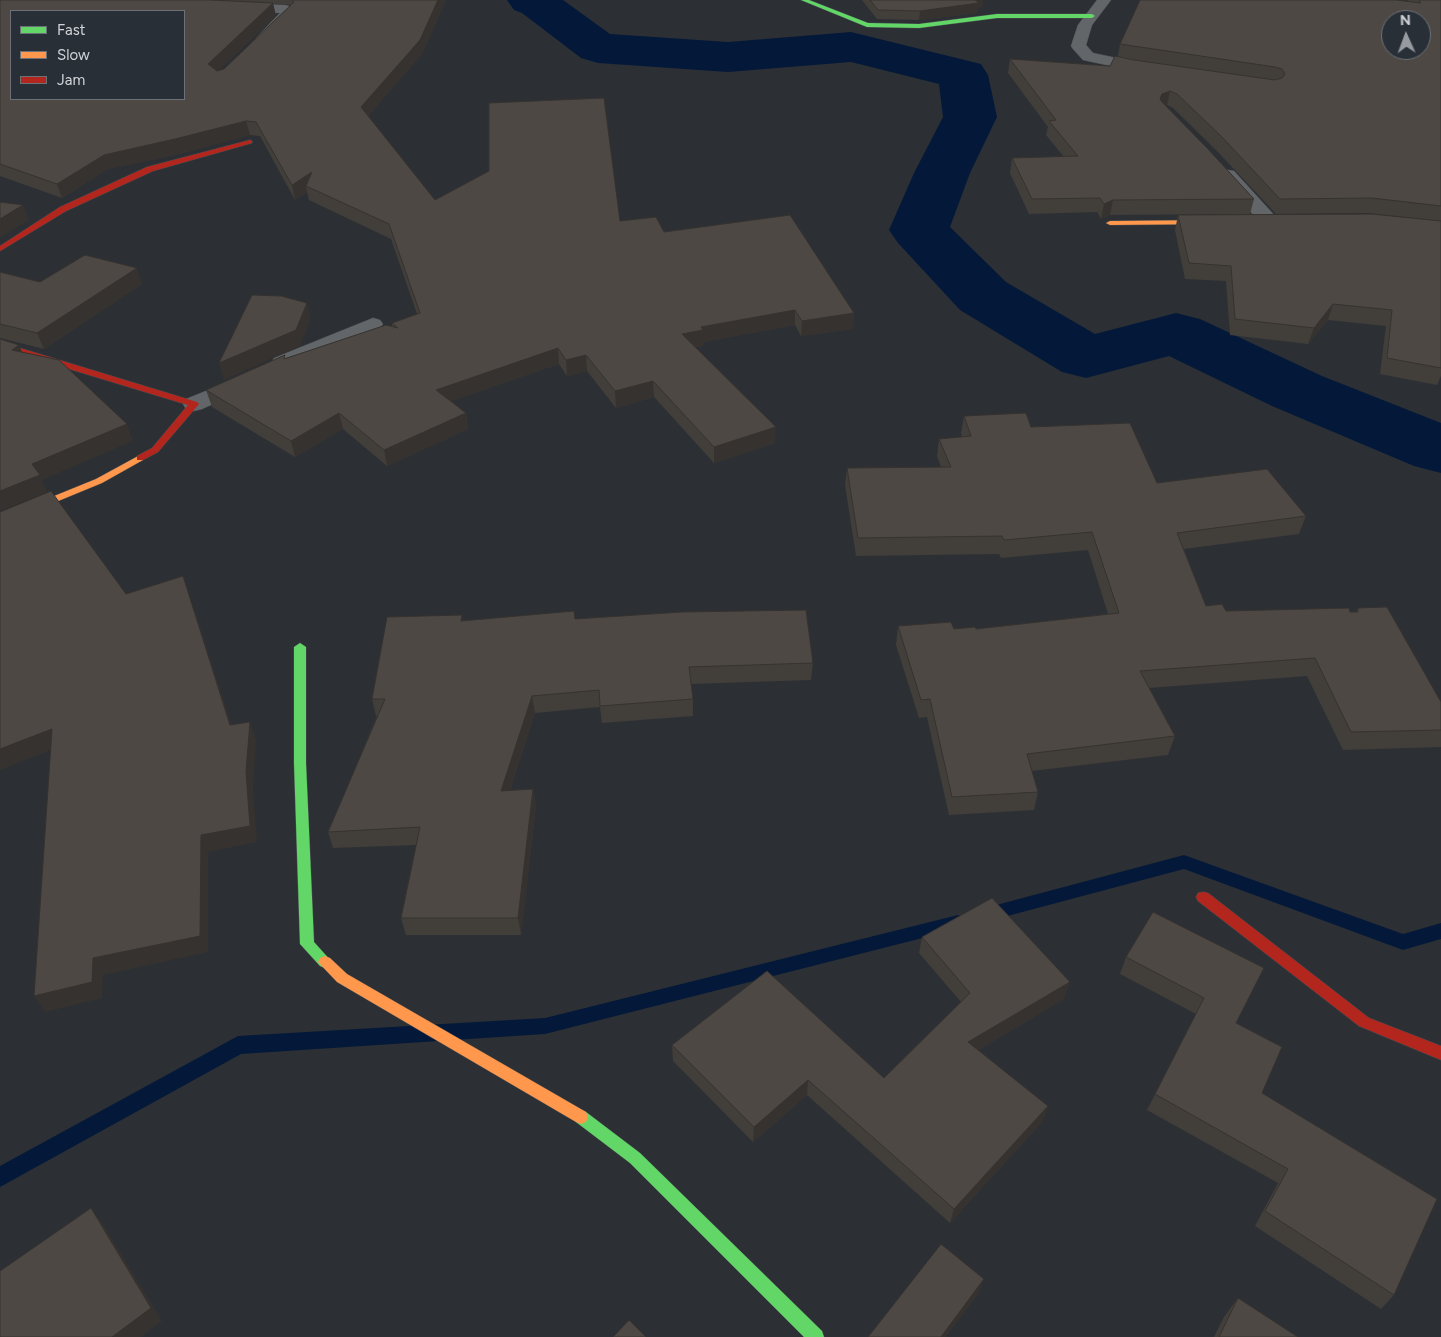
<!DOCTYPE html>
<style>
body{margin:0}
#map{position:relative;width:1441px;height:1337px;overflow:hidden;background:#2c3034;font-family:Figtree,sans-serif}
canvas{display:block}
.legend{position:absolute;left:10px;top:10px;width:175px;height:90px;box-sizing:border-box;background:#292f37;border:1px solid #6c7178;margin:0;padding:6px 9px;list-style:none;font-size:15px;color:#d1d5da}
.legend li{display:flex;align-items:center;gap:10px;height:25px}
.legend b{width:25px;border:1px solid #6c7178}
.north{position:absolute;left:1381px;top:10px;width:50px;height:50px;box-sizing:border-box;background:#292f37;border:1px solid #6c7178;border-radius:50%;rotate:358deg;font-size:14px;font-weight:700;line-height:20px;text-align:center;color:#d1d5da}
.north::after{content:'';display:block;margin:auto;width:18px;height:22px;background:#979ba0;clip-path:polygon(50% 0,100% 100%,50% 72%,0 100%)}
</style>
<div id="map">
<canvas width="1441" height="1337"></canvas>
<ul class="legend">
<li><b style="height:6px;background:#63d668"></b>Fast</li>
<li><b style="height:6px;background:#ff974d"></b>Slow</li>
<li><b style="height:6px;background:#b3261e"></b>Jam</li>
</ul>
<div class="north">N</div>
</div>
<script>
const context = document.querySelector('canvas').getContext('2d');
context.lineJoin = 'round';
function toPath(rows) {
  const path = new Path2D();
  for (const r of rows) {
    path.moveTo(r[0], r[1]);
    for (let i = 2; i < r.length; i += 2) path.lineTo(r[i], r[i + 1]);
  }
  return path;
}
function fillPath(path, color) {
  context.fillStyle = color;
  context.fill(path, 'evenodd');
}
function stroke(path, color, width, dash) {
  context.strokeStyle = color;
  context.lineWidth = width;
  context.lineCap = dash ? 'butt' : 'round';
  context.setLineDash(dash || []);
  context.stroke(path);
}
fillPath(toPath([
 [1184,855,1403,934,1441,923,1441,939,1403,950,1184,869,985,922,979,920,976,915,979,910,985,908,1184,855],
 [958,915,964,917,967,922,964,927,958,929,545,1034,241,1054,0,1187,0,1166,238,1036,545,1018,958,915]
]), '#041939');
fillPath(toPath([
 [507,0,563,0,610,34,728,42,851,32,981,64,988,75,997,117,970,173,950,227,1006,282,1095,334,1176,313,1200,319,1322,376,1441,423,1441,473,1414,466,1272,406,1169,356,1086,378,1062,372,960,310,898,243,889,230,914,173,943,117,939,84,851,62,728,72,598,63,581,58,522,13,514,10,507,0]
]), '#041939');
const street = toPath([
 [193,0,211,0,217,3,284,5,289,6,295,14,268,41,263,42,258,41,256,38,280,13,214,11,195,3,193,0],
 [1097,0,1111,0,1092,25,1086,45,1093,53,1154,66,1157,69,1154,72,1149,74,1083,60,1073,49,1071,46,1078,25,1097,0],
 [1228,170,1234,171,1276,217,1278,221,1276,225,1269,227,1262,225,1222,179,1219,175,1222,171,1228,170],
 [373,318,380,320,383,324,380,328,290,368,282,369,274,368,271,363,274,358,373,318],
 [243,376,251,377,254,382,251,387,202,409,194,411,186,409,183,404,186,399,243,376]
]);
const fast = toPath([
 [801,0,809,0,868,23,919,24,997,14,1092,14,1095,16,1092,18,997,18,919,28,867,27,801,0],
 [300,643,306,647,306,763,314,942,332,962,330,966,325,968,320,966,300,944,294,763,294,647,300,643],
 [581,1110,586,1112,640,1153,822,1331,824,1337,804,1337,630,1163,576,1122,574,1117,576,1112,581,1110]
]);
const slow = toPath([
 [1215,220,1218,220,1218,224,1110,225,1106,223,1110,221,1215,220],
 [140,455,143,456,143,460,102,483,0,525,0,518,96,479,140,455],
 [325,956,330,958,347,974,586,1112,588,1117,586,1122,581,1124,576,1122,337,982,318,962,320,958,325,956]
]);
const jam = toPath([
 [250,140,252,141,252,143,153,171,66,211,0,251,0,246,60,207,147,167,250,140],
 [0,342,197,402,199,404,158,452,143,460,137,460,137,456,152,448,188,405,0,348,0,342],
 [1203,892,1208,893,1369,1018,1441,1046,1441,1060,1359,1026,1198,901,1196,897,1198,893,1203,892]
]);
stroke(street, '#4a4e51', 1);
stroke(fast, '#4a4e51', 1);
stroke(slow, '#4a4e51', 1);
stroke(jam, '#4a4e51', 1);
fillPath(street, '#636669');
fillPath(fast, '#63d668');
fillPath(slow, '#ff974d');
fillPath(jam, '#b3261e');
fillPath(toPath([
 [0,0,446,0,422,54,368,116,435,200,620,221,664,232,854,313,853,329,801,336,795,325,703,342,703,346,695,347,775,443,714,463,654,397,616,408,587,371,567,376,559,364,451,401,466,413,468,429,387,466,343,429,295,457,212,407,206,390,286,358,392,326,392,323,417,314,391,239,309,200,307,192,295,200,260,136,250,135,179,154,108,169,62,198,0,176],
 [273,4,291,5,224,69,219,70,276,16],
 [862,0,983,0,982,7,978,8,977,13,919,20,877,19],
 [1407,0,1441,0,1441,221,1367,213,1276,214,1218,152,1173,108,1167,105,1165,106,1254,199,1250,214,1110,215,1101,219,1097,212,1029,214,1010,173,1012,158,1064,157,1046,135,1048,127,1008,73,1010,59,1110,66,1118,56,1120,44,1408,2],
 [1127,59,1208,71,1134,60],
 [1178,215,1441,221,1441,376,1437,385,1380,374,1386,326,1328,320,1308,344,1230,335,1226,281,1185,279,1175,230],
 [0,272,40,282,142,284,44,349,0,338],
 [964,416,1031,427,1157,483,1306,516,1299,534,1184,549,1206,606,1226,611,1356,612,1358,608,1441,702,1441,747,1343,750,1307,676,1149,688,1175,736,1168,755,1032,771,1038,792,1034,810,949,815,927,717,919,718,896,645,898,626,976,629,1108,614,1088,550,1001,558,999,554,856,556,845,485,847,468,941,467,937,456,939,439,962,437,961,433],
 [575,619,813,663,811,680,691,684,693,699,693,716,602,723,600,707,535,713,510,790,533,789,536,806,521,935,406,935,401,918,416,845,333,848,328,832,377,716,376,716,372,699,463,620],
 [1153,912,1236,1023,1262,1093,1394,1295,1381,1309,1255,1226,1278,1183,1147,1110,1196,1014,1120,974,1126,957],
 [922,937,1064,999,978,1050,1048,1106,1042,1122,950,1223,807,1095,753,1142,673,1061,672,1045,884,1078,961,1002,919,953],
 [1238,1298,1298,1337,1214,1337,1224,1317]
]), '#423e3a');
fillPath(toPath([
 [438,0,446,0,422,54,364,121,361,107],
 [974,0,983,0,982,7,978,8,977,13,919,20,920,11],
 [273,3,276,16,211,78,208,64],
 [1170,91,1167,105,1158,108,1160,99,1162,94],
 [246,121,250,135,179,154,108,169,62,198,57,184,104,155],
 [312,172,306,186,307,192,295,200,292,185],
 [1113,200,1110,215,1101,219,1104,204],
 [23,205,29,220,0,238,0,219],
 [137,268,142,284,44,349,37,333],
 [307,303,311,319,300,346,224,380,219,363],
 [1333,304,1328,320,1308,344,1314,328],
 [795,310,795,325,703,342,703,346,682,350,682,334,701,327],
 [854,313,853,329,801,336,802,321],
 [19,345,26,361,12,350],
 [558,348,559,364,438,406,436,390],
 [586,355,587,371,567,376,566,360],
 [653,381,654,397,616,408,615,391],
 [339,413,343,429,295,457,291,441],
 [466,413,468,429,387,466,384,450],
 [127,424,133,441,42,480,47,492,0,511,0,491,32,464],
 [776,427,775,443,714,463,714,447],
 [183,576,189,593,237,742,230,725],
 [532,696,535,713,504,807,501,791],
 [250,722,256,739,253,789,257,842,208,852,208,952,103,975,102,998,45,1012,34,996,93,958,201,835,246,772],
 [52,729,61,746,0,770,0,749],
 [533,789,536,806,521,935,518,918],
 [1070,982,1064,999,964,1058,968,1042],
 [808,1080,807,1095,753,1142,754,1127],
 [1048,1106,1042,1122,950,1223,954,1209],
 [91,1208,102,1223,162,1321,141,1337,112,1337],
 [984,1279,979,1293,946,1337,941,1337]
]), '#36322f');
const building = toPath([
 [0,0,211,0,273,3,208,64,217,71,224,69,294,2,292,0,438,0,420,40,361,107,435,200,489,171,489,103,604,98,620,221,656,217,664,232,790,215,854,313,802,321,795,310,701,327,703,330,682,334,776,427,714,447,653,381,615,391,586,355,566,360,558,348,436,390,466,413,384,450,339,413,291,441,206,390,285,355,284,359,386,325,398,328,392,323,420,313,389,224,306,186,312,172,292,185,256,122,246,121,175,139,104,155,57,184,0,164,0,0],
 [11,11,184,11,184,99,11,99,11,11],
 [870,0,975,0,979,3,920,11,878,10,870,0],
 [1140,0,1396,0,1421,3,1419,0,1441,0,1441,206,1372,198,1280,199,1222,137,1177,94,1170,91,1162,94,1160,99,1162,102,1207,148,1254,199,1113,200,1104,204,1100,198,1032,199,1012,158,1078,156,1049,121,1056,120,1010,59,1110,66,1115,56,1134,60,1275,80,1282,78,1285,74,1282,69,1275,67,1120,44,1140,0],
 [1391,20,1421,20,1421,50,1391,50,1391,20],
 [0,202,23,205,0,219,0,202],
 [1372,214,1441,221,1441,368,1387,358,1392,310,1333,304,1314,328,1235,319,1231,266,1189,263,1178,215,1372,214],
 [85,255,137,268,37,333,0,324,0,272,40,282,85,255],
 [252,295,281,296,307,303,296,330,219,363,252,295],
 [0,339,19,345,12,350,59,360,127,424,32,464,40,475,0,491,0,339],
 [1026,413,1031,427,1130,423,1157,483,1267,469,1306,516,1177,533,1206,606,1222,604,1226,611,1349,608,1350,612,1358,612,1358,608,1387,607,1441,702,1441,730,1351,732,1315,658,1140,671,1175,736,1027,754,1038,792,952,797,930,699,921,700,898,626,951,622,954,629,975,627,976,629,1119,613,1092,532,1004,540,1002,536,858,538,847,468,951,467,939,439,971,436,964,416,1026,413],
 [51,491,126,594,183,576,230,725,250,722,246,772,250,826,201,835,200,936,93,958,92,982,34,996,52,729,0,749,0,512,51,491],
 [806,610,813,663,689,667,693,699,600,706,599,690,532,696,501,791,533,789,518,918,401,918,420,827,328,832,385,699,372,699,387,617,462,615,461,621,574,611,575,619,682,612,806,610],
 [992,898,1070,982,968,1042,1048,1106,954,1209,808,1080,754,1127,672,1045,767,971,884,1078,970,993,922,937,992,898],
 [1153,912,1264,968,1236,1023,1282,1047,1262,1093,1437,1199,1394,1295,1265,1211,1288,1169,1155,1094,1204,998,1126,957,1153,912],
 [91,1208,151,1308,112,1337,0,1337,0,1271,91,1208],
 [941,1244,984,1279,941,1337,868,1337,941,1244],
 [1238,1298,1298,1337,1219,1337,1238,1298],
 [629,1320,646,1337,613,1337,629,1320]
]);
fillPath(building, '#4d4843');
stroke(building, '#36322f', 1);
</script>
